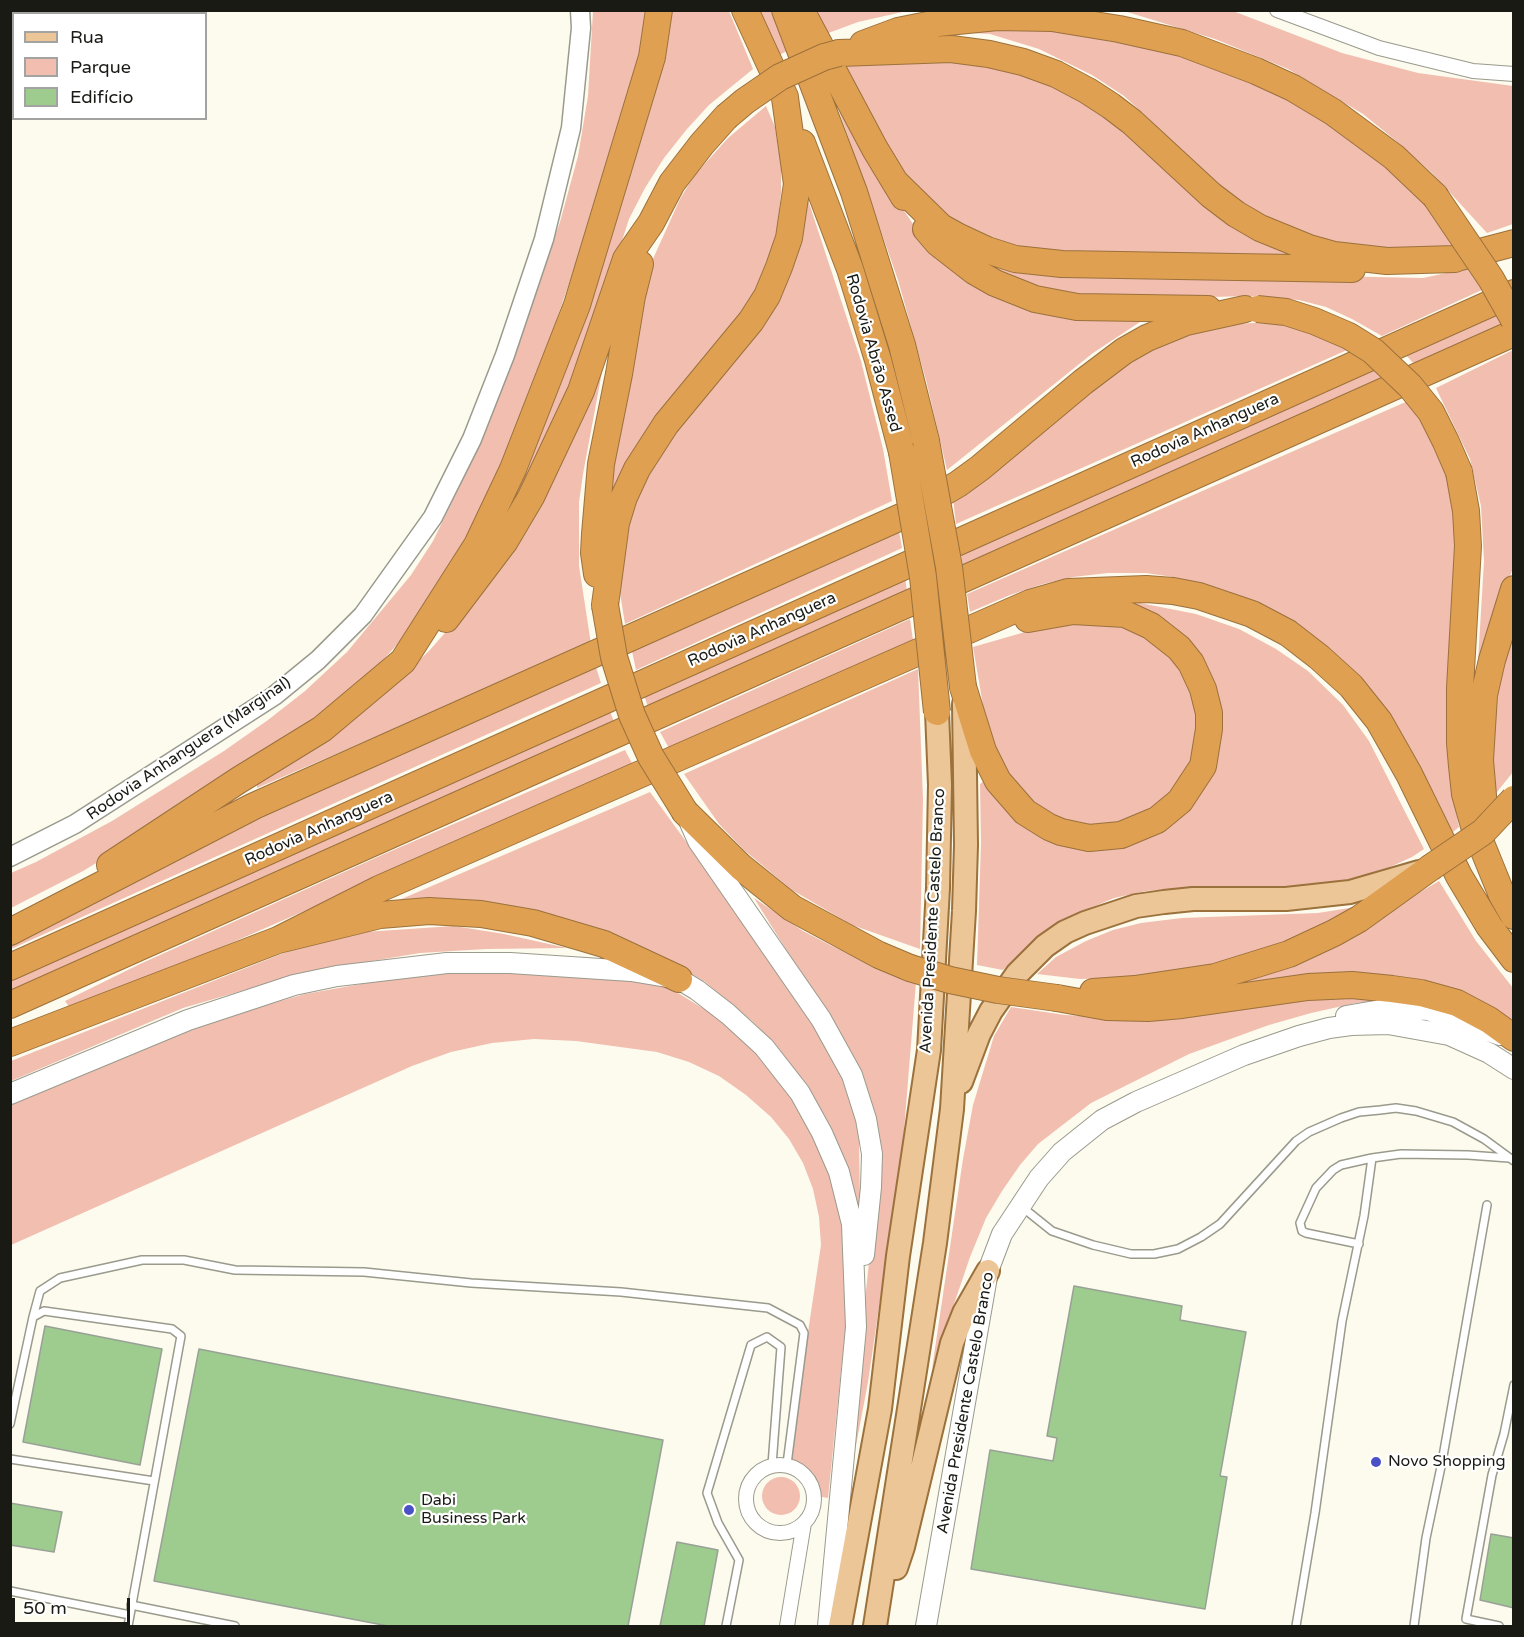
<!DOCTYPE html>
<meta charset="utf-8">
<style>
body{margin:0}
#map{position:relative;width:1524px;height:1637px;overflow:hidden;background:#fcfbed;font-family:"Varela Round",sans-serif}
canvas{display:block}
.frame{position:absolute;inset:0;border:12px solid #1a1a15;pointer-events:none}
.legend{position:absolute;left:12px;top:12px;width:195px;height:108px;box-sizing:border-box;background:#fff;border:2px solid #a3a3a1;margin:0;padding:8px 10px;list-style:none;font-size:18px;color:#1a1a15}
.legend li{display:flex;align-items:center;gap:12px;height:30px}
.legend b{width:30px;border:2px solid #a3a3a1}
.scale{position:absolute;left:12px;top:1598px;width:118px;height:27px;box-sizing:border-box;border:3px solid #1a1a15;border-top:0;padding-left:8px;font-size:18px;line-height:21px;white-space:nowrap;color:#1a1a15;-webkit-text-stroke:4px #fff;paint-order:stroke}
</style>
<div id="map">
<canvas width="1524" height="1637"></canvas>
<div class="frame"></div>
<ul class="legend">
<li><b style="height:8px;background:#ecc697"></b>Rua</li>
<li><b style="height:16px;background:#f1beb0"></b>Parque</li>
<li><b style="height:16px;background:#9dcc8e"></b>Edifício</li>
</ul>
<div class="scale">50 m</div>
</div>
<script>
const context = document.querySelector('canvas').getContext('2d');
context.lineJoin = 'round';
function fillPath(path, color) {
  context.fillStyle = color;
  context.fill(path, 'evenodd');
}
function toPath(rows) {
  const path = new Path2D();
  for (const r of rows) {
    if (r.length === 3) {
      path.moveTo(r[0] + r[2], r[1]);
      path.arc(r[0], r[1], r[2], 0, 2 * Math.PI);
      continue;
    }
    path.moveTo(r[0], r[1]);
    for (let i = 2; i < r.length; i += 2) path.lineTo(r[i], r[i + 1]);
  }
  return path;
}
function stroke(path, color, width, dash) {
  context.strokeStyle = color;
  context.lineWidth = width;
  context.lineCap = dash ? 'butt' : 'round';
  context.setLineDash(dash || []);
  context.stroke(path);
}
function write(font, color, halo, rows, align = 'center') {
  context.font = font + ' "Varela Round",sans-serif';
  context.lineWidth = 4.5;
  context.setLineDash([]);
  context.textBaseline = 'middle';
  context.strokeStyle = halo;
  context.fillStyle = color;
  for (const [text, x, y, turn = 0] of rows) {
    context.save();
    context.translate(x, y);
    context.rotate((+turn || 0) * Math.PI / 180);
    context.textAlign = isNaN(turn) ? turn : align;
    if (halo) context.strokeText(text, 0, 0);
    context.fillText(text, 0, 0);
    context.restore();
  }
}
fillPath(toPath([
 [593,11,650,11,646,38,614,152,514,444,493,497,402,639,373,671,312,722,131,842,83,871,11,908,11,873,36,862,112,821,224,751,268,720,305,691,347,652,411,575,433,541,480,445,560,222,578,156,588,96],
 [668,11,729,11,753,69,709,105,687,129,664,158,645,188,629,219,609,281,563,403,534,468,500,526],
 [756,11,771,11,787,51,775,57],
 [809,11,907,11,858,22,823,35],
 [1124,11,1233,11,1342,53,1418,73,1513,86,1513,224,1487,233,1432,173,1395,140,1363,114,1288,69,1215,39],
 [1038,28,1181,52,1282,93,1363,146,1414,193,1437,219,1455,245,1401,251,1331,242,1269,218,1237,199,1207,175,1145,115,1124,96,1092,75,1039,49,990,34,970,33,972,29],
 [989,60,1071,91,1298,256,1040,256,964,228,939,211,919,193,898,165,838,69,866,61],
 [766,106,775,127,781,166,781,193,775,250,754,300,606,508,648,270,680,199,694,176,728,138],
 [846,110,899,203,917,230,952,265,1146,318,1093,353,947,470,926,380,898,280,839,111],
 [807,197,861,361,883,449,892,501,625,624,619,587,620,554,640,479,744,341],
 [954,238,987,255,1328,276,1423,278,1474,267,1486,288,1382,336,1352,319,1326,307,1299,300,1250,296,1093,300,1001,278],
 [1500,311,1506,323,1415,365,1405,354],
 [1254,323,1278,324,1301,329,1328,339,1347,350,956,524,953,499,1116,370,1140,355,1182,334,1231,324],
 [1513,350,1513,568,1478,662,1484,561,1481,506,1470,459,1436,388],
 [604,361,583,474,579,502,579,566,591,644,257,788,257,784,336,731,398,680,429,651,458,618],
 [1375,368,1385,377,963,566,961,552],
 [1408,401,1430,431,1449,480,1454,506,1456,562,1447,734,1453,797,1459,827,1453,832,1399,738,1244,598,1209,585,1173,577,1146,573,1108,573,1073,577,1043,584,1010,595,970,612,967,594],
 [899,531,902,548,636,670,632,651],
 [905,576,907,592,649,710,643,692],
 [1135,602,1196,614,1239,629,1276,649,1308,671,1343,705,1369,741,1424,849,1412,857,1390,867,1362,876,1328,884,1273,888,1176,889,1146,891,1114,898,1058,922,1039,935,1003,970,977,965,981,843,980,784,987,779,1052,835,1172,819,1216,719,1149,616],
 [1513,613,1513,772,1493,797,1490,763,1493,688],
 [910,619,913,640,670,750,660,732],
 [1096,621,1140,630,1171,652,1191,688,1197,709,1197,731,1194,751,1187,770,1167,801,1148,815,1095,828,1053,819,1015,791,988,734,973,647,1046,626],
 [596,667,601,683,11,949,11,940,167,859],
 [918,669,923,799,920,949,852,925,792,890,744,850,719,824,684,774],
 [609,709,615,724,11,993,10,975],
 [625,750,634,767,183,964,70,1008,65,1001,140,964,382,855],
 [650,792,730,902,792,993,819,1034,845,1084,854,1112,859,1139,860,1206,856,1208,810,1093,797,1073,776,1045,752,1021,704,981,676,965,617,939,383,907],
 [1439,881,1476,941,1513,988,1513,1025,1460,992,1215,990,1344,937],
 [754,898,803,931,832,946,883,970,916,982,903,1143,868,1382,843,1514,878,1175,862,1079,850,1052],
 [1368,905,1246,961,1120,978,1080,979,1037,974,1056,957,1086,941,1113,930,1141,923,1182,918,1318,913],
 [454,926,504,934,567,948,486,949,420,953,306,972,183,1008,11,1081,11,1061,294,949,364,932],
 [508,971,652,981,678,993,712,1014,750,1042,780,1076,823,1148,845,1234,847,1313,828,1498,817,1496,809,1473,791,1458,793,1433,821,1245,819,1217,813,1189,803,1163,789,1139,771,1117,746,1095,719,1076,689,1062,657,1052,576,1041,534,1039,492,1043,451,1052,412,1066,11,1245,11,1105,188,1031,249,1010,305,994,367,983,436,974],
 [1321,994,1403,998,1356,1003,1311,1013,1269,1025,1189,1054,1091,1103,1038,1144,1020,1165,1002,1191,986,1218,970,1257,932,1369,963,1159,973,1105,994,1036,1011,1007,1065,1015,1102,1017],
 [781,1496,19]
]), '#f1beb0');
const building = toPath([
 [1074,1286,1182,1306,1180,1320,1246,1332,1220,1476,1227,1477,1205,1609,971,1569,990,1450,1053,1461,1057,1438,1047,1436,1074,1286],
 [45,1326,162,1349,140,1465,23,1442,45,1326],
 [199,1349,663,1440,628,1626,388,1626,154,1581,199,1349],
 [10,1503,62,1512,54,1552,10,1545,10,1503],
 [1491,1534,1514,1538,1514,1608,1480,1600,1491,1534],
 [677,1542,718,1550,704,1626,660,1626,677,1542]
]);
fillPath(building, '#9dcc8e');
stroke(building, '#99a197', 1.5);
const service = toPath([
 [1022,1207,1052,1231,1093,1245,1131,1254,1154,1254,1178,1249,1201,1237,1220,1224,1296,1141,1309,1132,1341,1118,1359,1112,1380,1110,1396,1108,1416,1111,1453,1122,1484,1139,1514,1161],
 [1359,1244,1306,1233,1302,1231,1300,1223,1316,1188,1333,1170,1341,1165,1372,1158],
 [33,1317,40,1291,60,1278,142,1260,184,1260,235,1270,364,1272,471,1283,621,1292,768,1308,800,1325,804,1333,787,1464],
 [10,1424,33,1317,44,1311,172,1329,181,1336,128,1626],
 [10,1459,154,1481],
 [10,1591,130,1615],
 [131,1605,235,1626],
 [726,1626,739,1560,718,1523,707,1493,751,1345,767,1337,781,1347,772,1465],
 [1296,1626,1315,1513,1342,1321,1364,1216,1372,1158,1401,1154,1468,1155,1509,1158],
 [1414,1626,1426,1538,1442,1462,1487,1205],
 [1499,1626,1466,1619,1492,1475,1504,1434,1514,1385]
]);
const minor = toPath([
 [1277,10,1379,48,1473,71,1514,74],
 [780,1499,34],
 [787,1626,804,1523]
]);
const tertiary = toPath([
 [10,857,75,824,274,696,318,660,363,615,433,517,472,439,505,355,544,239,571,128,581,28,580,10]
]);
const secondary = toPath([
 [690,823,698,841,821,1019,852,1075,866,1119,872,1154,871,1187,864,1255],
 [1346,1016,1392,1008,1428,1010,1500,1035],
 [10,1094,188,1020,294,985,337,976,447,963,510,963,631,971,679,979,697,990,728,1014,764,1047,800,1093,822,1133,839,1172,852,1224,856,1327,828,1626],
 [926,1626,988,1271,1002,1234,1039,1178,1062,1152,1102,1120,1136,1102,1244,1055,1299,1036,1329,1028,1351,1025,1388,1024,1449,1035,1489,1053,1514,1069]
]);
const primary = toPath([
 [961,1082,979,1034,991,1011,1017,974,1045,946,1065,932,1085,923,1136,906,1164,902,1193,899,1286,899,1350,892,1419,872],
 [896,1568,903,1547,952,1343,964,1313,988,1271],
 [840,1626,880,1409,898,1256,929,1050,938,888,940,785,937,712],
 [875,1626,935,1243,952,1109,964,911,966,845,964,704]
]);
const motorway = toPath([
 [745,10,785,97],
 [785,10,854,192,902,345,926,441],
 [801,10,875,149,904,197],
 [863,44,898,31,938,23,997,17,1052,18,1119,29,1182,43,1256,71,1293,88,1333,112,1394,157,1435,196],
 [839,53,951,49,989,54,1023,62,1056,74,1088,91,1111,106,1132,122,1211,195,1236,214,1260,228,1309,248,1334,255,1387,261,1455,259],
 [802,143,850,269,878,360,902,452],
 [895,182,941,227,959,237,987,250,1015,259,1062,264,1352,269],
 [926,229,938,243,974,271,995,283,1035,299,1077,307,1208,309],
 [1453,259,1514,243],
 [1459,472,1466,511,1468,546,1460,688,1460,743,1462,766,1465,794,1474,826,1502,895,1514,916],
 [597,574,594,553,595,534,601,464,619,374,632,296,640,264],
 [605,605,616,523,624,497,637,469,666,424,751,321,767,296,779,267,789,238,797,184,785,98],
 [446,619,505,541,531,497,581,391,626,259,651,223,672,183,702,144,726,117],
 [963,687,983,751,998,781,1025,812,1049,827,1061,832,1089,838,1121,835,1157,820,1180,801,1203,766,1209,729,1209,713,1203,689,1191,663,1179,648,1151,626,1125,614,1073,611,1028,619],
 [685,812,741,867,792,908,879,955,910,968],
 [1485,819,1480,760,1484,695,1492,660,1514,589],
 [110,865,239,780,322,729,403,661,477,545,513,469,577,305,652,57,659,10],
 [10,932,254,806,903,516,958,484,980,468,1083,382,1124,351,1147,338,1186,322,1245,309],
 [278,940,379,889,1030,603,1068,592,1146,589,1173,591,1199,596,1252,614,1288,633,1319,657,1351,686,1379,721,1409,774,1459,876,1489,926,1514,959],
 [10,967,1514,293],
 [1093,992,1135,989,1215,977,1289,954,1334,933,1359,919,1430,868],
 [1057,998,1107,1007,1148,1008,1182,1005,1308,987,1352,985,1392,989,1421,993,1457,1003,1489,1020,1514,1038],
 [10,1005,1514,333],
 [10,1043,278,940,380,915,429,911,481,914,533,923,604,944,679,979]
]);
stroke(service, '#9a9a8d', 10);
stroke(minor, '#9a9a8d', 16);
stroke(tertiary, '#9a9a8d', 21);
stroke(secondary, '#9a9a8d', 22);
stroke(primary, '#9b713c', 26);
stroke(motorway, '#9b713c', 28);
stroke(service, '#fff', 7);
stroke(minor, '#fff', 14);
stroke(tertiary, '#fff', 18);
stroke(secondary, '#fff', 20);
stroke(primary, '#ecc697', 22);
stroke(motorway, '#e0a051', 26);
const motorwayBridge = toPath([
 [726,117,745,101,780,77,824,57,839,53],
 [1435,196,1491,279,1514,320],
 [1257,309,1286,312,1314,321,1349,336,1373,351,1410,386,1431,412,1446,442,1459,472],
 [926,441,949,567,963,687],
 [902,452,923,577,937,712],
 [605,605,614,657,632,715,651,757,685,812],
 [1430,868,1483,832,1514,799],
 [910,968,950,980,998,990,1057,998]
]);
stroke(motorwayBridge, '#9b713c', 28, []);
stroke(motorwayBridge, '#e0a051', 26);
for (const [x, y, r, color] of [
 [1376,1462,6,"#4a51c7"],
 [409,1510,6,"#4a51c7"]
]) {
  const dot = new Path2D();
  dot.arc(x, y, r, 0, 2 * Math.PI);
  context.fillStyle = color;
  context.fill(dot);
  stroke(dot, '#fff', 2);
}
write('16px', '#1a1a15', '#fff', [
 ["Rodovia Abrão Assed",873,353,74],
 ["Rodovia Anhanguera",1205,431,-24],
 ["Rodovia Anhanguera",762,630,-24],
 ["Rodovia Anhanguera (Marginal)",189,749,-34],
 ["Rodovia Anhanguera",319,829,-24],
 ["Avenida Presidente Castelo Branco",933,921,-87],
 ["Avenida Presidente Castelo Branco",966,1403,-80]
]);
write('16px', '#1a1a15', '#fff', [
 ["Novo Shopping",1388,1462],
 ["Dabi",421,1501],
 ["Business Park",421,1519]
], 'left');
</script>
